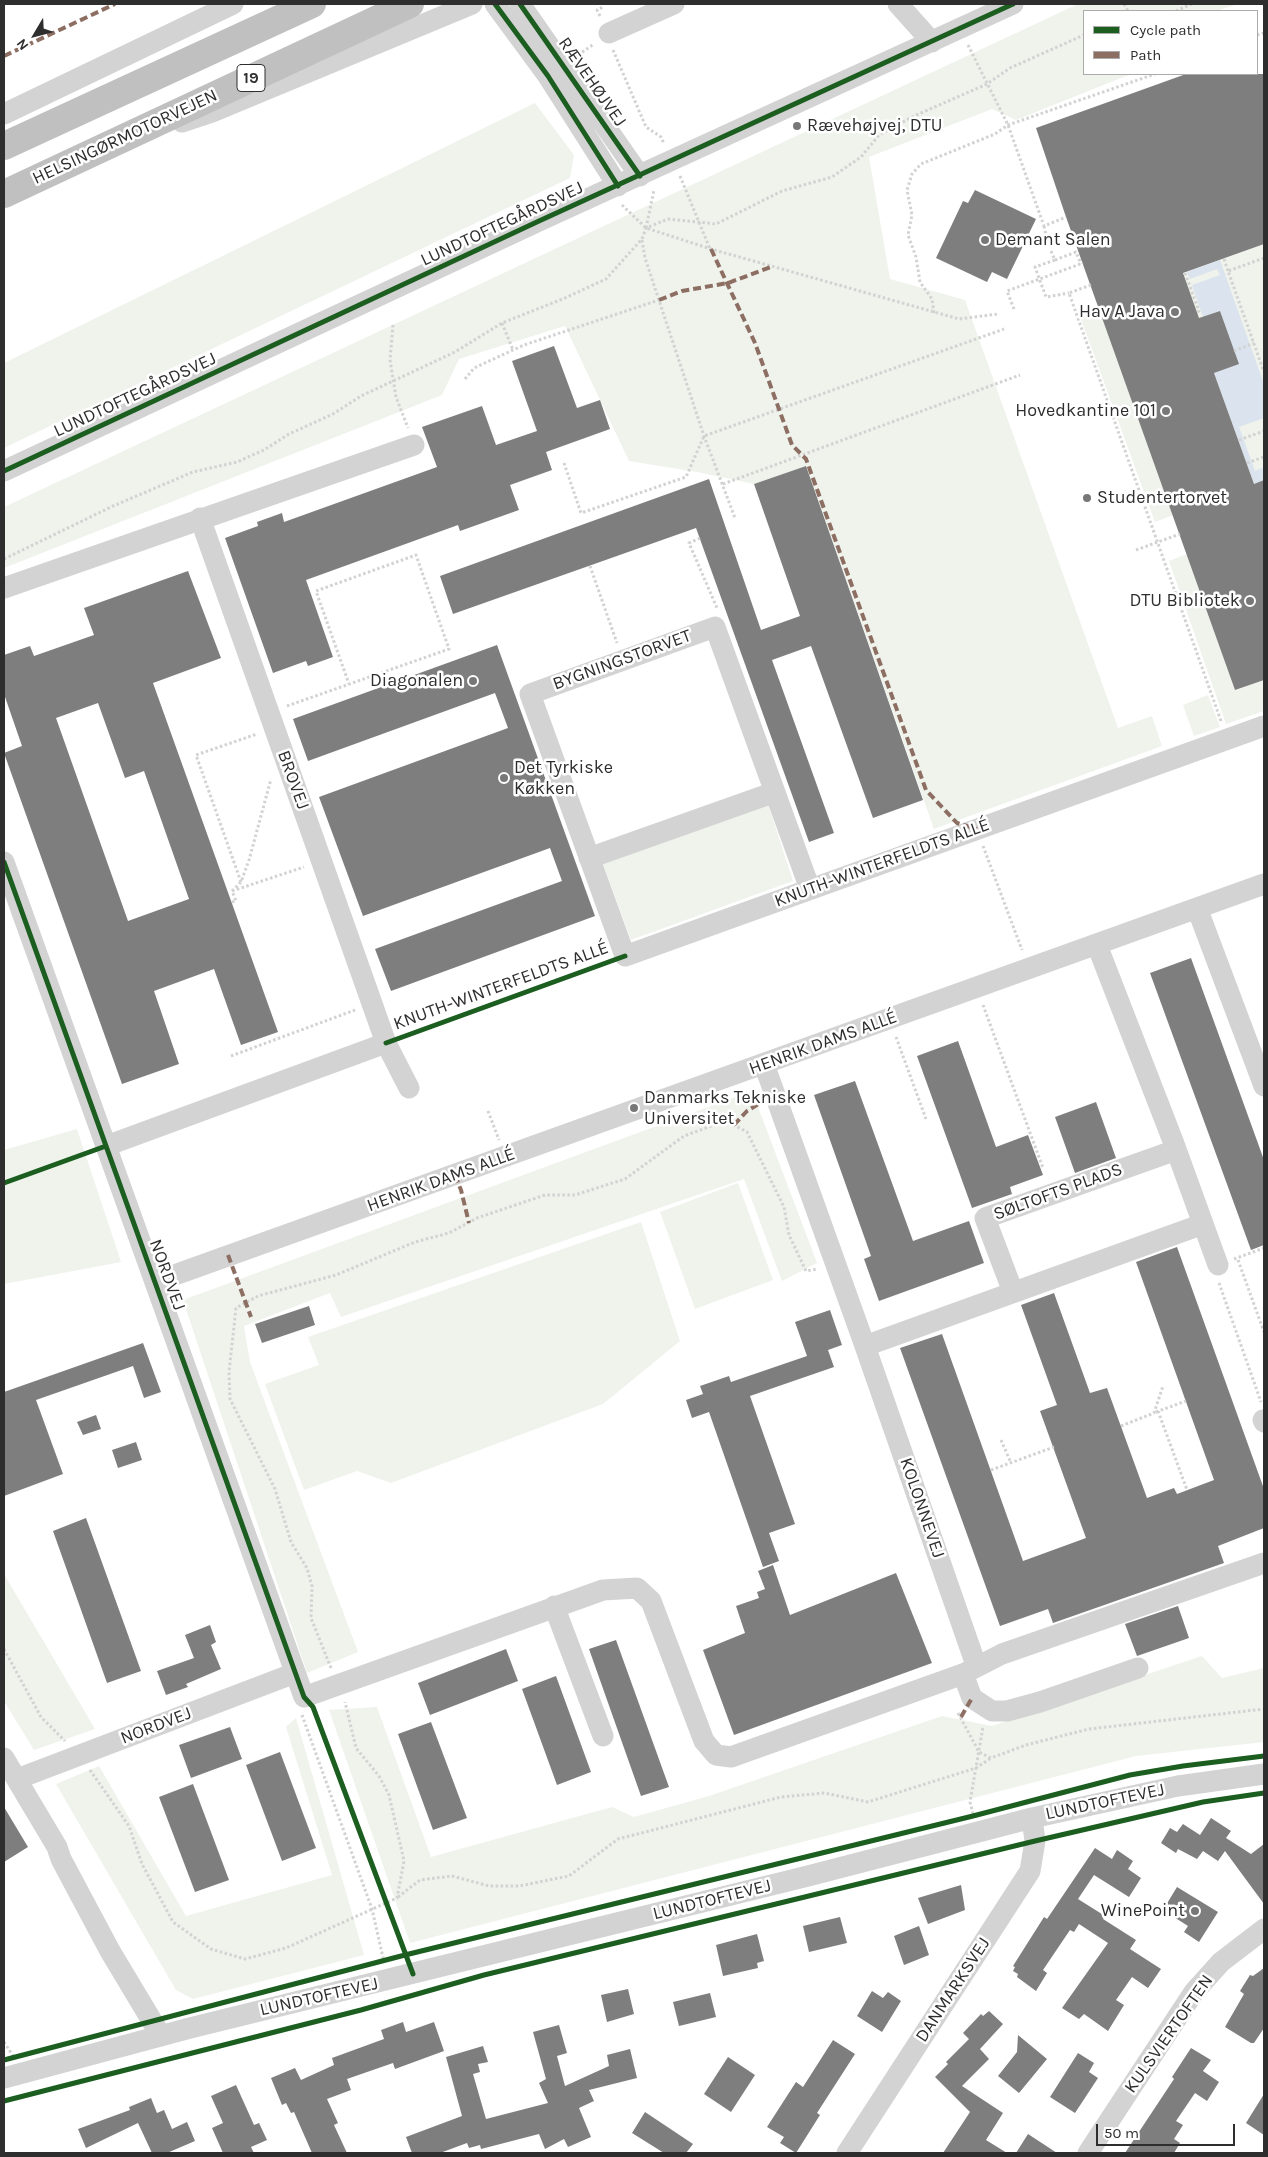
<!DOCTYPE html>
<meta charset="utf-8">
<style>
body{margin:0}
#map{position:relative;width:1268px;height:2157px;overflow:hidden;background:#fff;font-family:Karla,sans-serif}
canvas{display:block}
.frame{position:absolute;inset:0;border:5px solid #2e2e2e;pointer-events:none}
.legend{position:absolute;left:1083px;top:10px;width:175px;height:65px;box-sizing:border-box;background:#fff;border:1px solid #ababab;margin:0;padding:6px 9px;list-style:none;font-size:15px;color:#2e2e2e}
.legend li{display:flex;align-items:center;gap:10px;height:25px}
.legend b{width:25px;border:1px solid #ababab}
.north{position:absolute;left:10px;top:10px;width:50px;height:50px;-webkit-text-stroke:4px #fff;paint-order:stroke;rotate:233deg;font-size:14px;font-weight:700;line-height:20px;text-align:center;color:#2e2e2e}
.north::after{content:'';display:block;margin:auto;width:18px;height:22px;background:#2e2e2e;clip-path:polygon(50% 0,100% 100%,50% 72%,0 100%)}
.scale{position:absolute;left:1096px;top:2124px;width:139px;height:22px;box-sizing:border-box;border:2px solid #2e2e2e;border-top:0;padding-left:6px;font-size:15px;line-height:18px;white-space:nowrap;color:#2e2e2e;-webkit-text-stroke:4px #fff;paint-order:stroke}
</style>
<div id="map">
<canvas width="1268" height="2157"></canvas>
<div class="frame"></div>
<ul class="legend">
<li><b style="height:6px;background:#1b5e20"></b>Cycle path</li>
<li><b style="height:6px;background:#8d6e63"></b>Path</li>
</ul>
<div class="north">N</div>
<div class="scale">50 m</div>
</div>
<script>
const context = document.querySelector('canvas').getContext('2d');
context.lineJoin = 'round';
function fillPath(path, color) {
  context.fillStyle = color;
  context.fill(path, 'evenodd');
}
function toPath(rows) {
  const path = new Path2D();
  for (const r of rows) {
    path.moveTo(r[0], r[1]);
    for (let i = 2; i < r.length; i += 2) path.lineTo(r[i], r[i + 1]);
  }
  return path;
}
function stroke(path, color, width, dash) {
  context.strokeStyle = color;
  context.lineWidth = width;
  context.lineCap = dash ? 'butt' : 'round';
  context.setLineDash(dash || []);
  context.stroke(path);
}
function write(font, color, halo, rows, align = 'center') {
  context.font = font + ' Karla,sans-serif';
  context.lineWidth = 5;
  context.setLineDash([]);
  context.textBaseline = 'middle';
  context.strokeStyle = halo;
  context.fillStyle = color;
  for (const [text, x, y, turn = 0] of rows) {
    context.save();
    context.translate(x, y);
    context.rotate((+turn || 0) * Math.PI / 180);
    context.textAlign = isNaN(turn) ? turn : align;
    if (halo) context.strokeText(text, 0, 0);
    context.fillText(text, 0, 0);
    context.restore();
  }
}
fillPath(toPath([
 [1078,4,1238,4,1216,11,1084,11,1084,74,1131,74,1016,120,992,109,869,157,890,279,965,300,1118,728,1152,716,1162,746,934,829,806,466,754,484,697,472,629,461,565,326,459,359,442,395,4,568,4,507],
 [535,103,574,155,570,178,4,448,4,363],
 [1264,244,1264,480,1254,484,1239,440,1220,311,1199,318,1183,274],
 [1098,305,1173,515,1155,522,1078,311],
 [1187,554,1235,690,1264,680,1264,711,1226,724,1169,561],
 [1208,695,1220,727,1194,736,1183,705],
 [768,804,793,881,631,940,603,864],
 [752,1091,817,1263,782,1281,744,1179,341,1317,330,1293,244,1326,250,1362,358,1652,307,1673,183,1300],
 [77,1129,121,1262,4,1284,4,1150],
 [738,1183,773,1280,695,1309,660,1212],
 [641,1222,680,1341,603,1404,391,1483,357,1471,304,1490,265,1384,319,1365,308,1337],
 [4,1574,95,1729,34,1750,4,1701],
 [1202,1656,1222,1678,1264,1668,1264,1742,1136,1756,410,1943,329,1710,377,1707,431,1857,612,1807,634,1817,709,1796,942,1716,992,1726],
 [296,1718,364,1955,193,1999,176,1990,56,1784,99,1766,186,1916,332,1875,286,1727]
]), '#eff3ec');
fillPath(toPath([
 [1220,260,1264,384,1264,418,1239,427,1255,471,1264,467,1264,480,1254,484,1214,373,1238,363,1220,311,1203,317,1192,285,1220,275,1217,269,1190,279,1187,272]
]), '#dbe4ee');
fillPath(toPath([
 [1186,74,1264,74,1264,244,1183,273,1199,318,1220,311,1239,364,1214,373,1254,484,1264,480,1264,680,1235,690,1066,217,1036,128],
 [975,190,1036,219,1007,279,992,272,987,282,936,258,963,201,968,203],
 [554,346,577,408,600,400,610,429,546,452,552,470,510,485,519,510,460,531,458,525,306,580,333,657,308,666,306,661,273,673,225,538,258,526,257,522,282,513,284,522,437,467,422,427,482,406,496,445,537,431,512,361],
 [806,466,923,800,873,818,811,646,772,660,834,833,809,842,696,528,453,614,440,576,709,479,761,630,800,616,754,484],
 [188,571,221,658,153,683,278,1032,241,1045,214,969,154,991,179,1064,122,1084,4,753,22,746,4,694,4,655,30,646,34,656,94,635,84,608],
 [98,703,125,778,144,771,189,899,128,921,56,718],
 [497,645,595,916,391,991,375,949,562,881,550,848,363,916,319,797,508,728,495,693,308,761,293,719],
 [1191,958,1264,1160,1264,1245,1251,1250,1150,973],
 [958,1041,996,1147,1028,1135,1043,1175,1010,1187,1012,1194,972,1208,917,1056],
 [855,1081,913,1241,969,1221,984,1263,879,1301,864,1259,871,1256,814,1095],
 [1096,1102,1116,1158,1075,1173,1055,1117],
 [1177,1247,1264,1489,1264,1528,1218,1546,1224,1563,1053,1623,1048,1609,1000,1626,900,1348,942,1334,1023,1561,1086,1538,1040,1411,1057,1405,1021,1305,1054,1293,1090,1393,1107,1388,1147,1498,1174,1488,1177,1494,1214,1480,1136,1262],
 [309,1306,315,1325,262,1343,255,1324],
 [830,1310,842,1345,828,1350,834,1367,750,1396,795,1524,769,1533,779,1561,763,1567,709,1412,692,1418,686,1400,703,1394,700,1386,729,1376,731,1382,807,1356,795,1322],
 [143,1343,161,1392,144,1398,133,1366,36,1400,63,1474,4,1496,4,1392],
 [96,1415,101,1429,83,1435,77,1422],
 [136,1442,142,1460,118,1468,112,1450],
 [86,1518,141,1671,107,1683,53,1531],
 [773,1565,790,1615,896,1573,932,1663,734,1735,703,1650,745,1633,736,1606,759,1598,757,1592,765,1589,758,1571],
 [1178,1606,1189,1638,1137,1656,1125,1624],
 [210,1625,216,1642,211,1645,221,1669,186,1684,188,1687,166,1695,157,1671,194,1658,185,1635],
 [616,1640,669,1787,641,1796,589,1649],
 [506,1649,518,1681,430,1715,418,1683],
 [556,1676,591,1772,557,1785,522,1689],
 [431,1722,467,1818,433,1830,398,1734],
 [230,1727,242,1759,191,1778,179,1745],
 [280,1752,316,1848,282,1861,246,1765],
 [193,1784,229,1880,195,1892,159,1797],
 [4,1807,28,1847,4,1862],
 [1211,1818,1231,1831,1226,1838,1251,1854,1264,1844,1264,1904,1225,1851,1218,1861,1203,1851,1197,1859,1178,1849,1176,1853,1161,1843,1170,1828,1177,1832,1183,1824,1200,1835],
 [1095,1848,1112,1859,1117,1850,1133,1861,1128,1869,1141,1878,1129,1897,1094,1875,1078,1899,1105,1916,1103,1919,1136,1940,1130,1949,1161,1969,1148,1988,1132,1977,1116,2000,1124,2005,1108,2031,1084,2014,1079,2019,1062,2008,1108,1943,1079,1924,1074,1932,1070,1930,1043,1970,1047,1973,1036,1991,1017,1977,1018,1974,1013,1971,1015,1967,1013,1966,1044,1917,1047,1919],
 [961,1885,965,1910,928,1924,918,1898],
 [1177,1887,1218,1912,1199,1942,1184,1932,1188,1926,1163,1910],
 [840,1917,847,1943,809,1952,803,1926],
 [919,1926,929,1955,904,1965,894,1936],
 [757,1934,764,1961,757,1963,758,1968,723,1976,716,1945],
 [1264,1968,1264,2028,1254,2043,1251,2043,1225,2027,1244,1994,1240,1991,1250,1975,1253,1976],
 [628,1989,634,2014,607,2022,601,1995],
 [872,1991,883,1998,888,1992,901,2001,882,2032,857,2016],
 [710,1993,716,2017,679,2026,673,2002],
 [989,2011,1003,2024,980,2049,989,2059,962,2086,1003,2113,986,2140,1007,2153,943,2153,970,2112,935,2077,948,2064,946,2062,969,2039,963,2033,981,2014,983,2016],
 [403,2022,406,2032,434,2022,444,2051,395,2069,393,2063,347,2079,351,2090,327,2099,338,2123,334,2125,347,2153,312,2153,294,2112,291,2113,286,2103,282,2105,271,2078,295,2068,301,2080,334,2065,332,2058,384,2039,381,2030],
 [559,2025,567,2053,557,2056,565,2086,609,2066,607,2055,630,2049,637,2078,589,2090,594,2101,579,2108,591,2137,568,2147,564,2139,545,2149,539,2134,481,2149,480,2145,469,2148,467,2143,440,2153,412,2153,406,2137,462,2116,446,2057,483,2046,488,2062,478,2064,480,2072,473,2074,486,2119,548,2103,539,2083,546,2079,533,2032],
 [1018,2035,1047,2059,1019,2093,998,2076,1017,2052],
 [833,2040,855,2054,817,2113,820,2115,796,2153,780,2143,784,2137,767,2127,796,2082,803,2087],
 [1191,2048,1211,2060,1203,2071,1219,2082,1207,2101,1195,2093,1176,2121,1183,2125,1174,2139,1180,2143,1174,2153,1125,2153,1174,2079,1172,2077],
 [1078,2053,1094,2063,1089,2072,1098,2078,1075,2113,1050,2097],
 [728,2057,755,2075,731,2112,704,2094],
 [236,2085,254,2125,259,2123,267,2140,251,2147,254,2153,223,2153,212,2128,223,2123,211,2096],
 [1264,2094,1264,2135,1246,2123],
 [151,2098,157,2113,164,2110,172,2129,187,2122,195,2141,167,2153,152,2153,138,2123,86,2148,78,2129,130,2110,129,2107],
 [645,2112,693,2144,686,2153,664,2153,632,2133],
 [1028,2134,1057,2153,1016,2153]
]), '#7e7e7e');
stroke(toPath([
 [1124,4,1128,11],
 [1176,11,1192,4],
 [600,16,597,10,603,7],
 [1257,35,1264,33],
 [968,45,1008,125,1044,226,1066,217],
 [613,50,646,127,661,137,664,144],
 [578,55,594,44],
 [680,176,710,249],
 [622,205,646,228,711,249,959,319,998,314],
 [1044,226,1047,240],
 [646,228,654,190],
 [642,240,645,258,704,436,735,518],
 [1051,251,1055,260,1035,267,1046,297,1069,293],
 [1264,258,1228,271,1264,372],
 [1224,259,1228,271],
 [1055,260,1076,252,1081,264],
 [1185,273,1199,311,1197,312],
 [1091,285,1069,293,1221,721],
 [1014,309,1007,291,1083,263],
 [934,313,932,299,920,282,916,257,908,235,912,215,907,190,912,174,921,164,995,134,1008,125,1155,74],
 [502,323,513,350],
 [393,325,390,360,396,397,408,428],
 [1234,351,1254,343],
 [465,379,474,368,524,345,659,300],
 [1239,440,1264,431],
 [564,463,581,513,686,477,704,436,1004,329],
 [1247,463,1264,457],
 [723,484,1020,375],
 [700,538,689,543,717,608],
 [1136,550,1180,534],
 [4,559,113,506,193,472,237,462,264,450,289,434,333,414,361,396,455,352,502,323,565,298,606,279,642,239,646,228,668,219,716,224,782,191,832,177,861,157,879,135,912,117,987,84,1010,68,1084,35],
 [590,566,617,643],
 [287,706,449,649,416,555,316,591,349,684],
 [983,846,1022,950],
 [241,882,196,755,257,734],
 [232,891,241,882,249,860,271,779],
 [232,902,236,901,232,891,304,867],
 [983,1005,1043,1168],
 [896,1037,926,1119],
 [231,1056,355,1010],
 [488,1111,499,1140],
 [1234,1259,1264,1248],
 [1238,1260,1264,1332],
 [1219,1283,1261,1402],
 [1158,1411,1187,1490],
 [1156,1412,1186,1401],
 [1121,1426,1154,1413,1163,1386],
 [1001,1440,1011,1463],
 [991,1470,1054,1447],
 [4,1649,41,1717,65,1741],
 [331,1668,311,1618,312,1586,307,1568,291,1542,275,1489,230,1399,229,1372,236,1308,258,1296,336,1275,415,1242,449,1233,477,1218,545,1195,575,1195,625,1179,684,1136,722,1122,734,1125,747,1132,784,1207,789,1235,806,1271,817,1269],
 [958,1713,979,1752,991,1758,1026,1745,1089,1729,1264,1709],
 [302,1715,372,1909,384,1962],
 [90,1770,129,1826,142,1864,173,1922,211,1949,245,1959,286,1948,397,1898,404,1861,389,1795,379,1776,356,1748,345,1702],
 [973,1814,970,1802,983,1727],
 [398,1897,420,1880,452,1876,489,1886,519,1886,569,1876,618,1839,781,1797,824,1793,868,1802,976,1768,991,1758],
 [4,2042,13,2056]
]), '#d2d2d2', 3, [2.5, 2.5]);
stroke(toPath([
 [495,4,548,76,618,186],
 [520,4,640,176],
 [898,4,932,42],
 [609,33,674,4],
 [4,114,233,4],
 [182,122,212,112,472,4],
 [4,471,539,221,1013,4],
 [200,518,386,1043,409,1088],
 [4,588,414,445],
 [589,858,775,792],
 [4,862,304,1697,603,1590,637,1588,651,1601,704,1741,716,1755,731,1757,963,1674,1002,1654,1264,1563],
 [810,889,715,627,530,694,625,956,1264,726],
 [1197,908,1264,1086],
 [1097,945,1173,1141,1218,1265],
 [764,1064,865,1346,976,1665],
 [106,1146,386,1043],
 [155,1282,1264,884],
 [1013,1292,985,1218,1176,1150],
 [865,1346,1203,1224],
 [1263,1420,1264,1422],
 [554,1606,603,1736],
 [963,1674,972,1698,992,1711,1007,1711,1040,1702,1138,1668],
 [4,1758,57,1847,61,1859,110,1951,161,2036],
 [17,1779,295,1673],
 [4,2078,190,2028,808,1876,1032,1818,1178,1786,1264,1774],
 [847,2153,1030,1871,1035,1841,1032,1818],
 [1088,2153,1194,1992,1221,1962,1264,1929]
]), '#d3d3d3', 21);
stroke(toPath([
 [4,146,312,4],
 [4,194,410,4]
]), '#c0c0c0', 28);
stroke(toPath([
 [4,56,115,4],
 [711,249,755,343,792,445,806,459,926,790,957,823,977,829],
 [659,300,682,291,728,283,771,267],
 [734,1125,747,1111,775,1094],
 [455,1175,461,1190,469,1223],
 [228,1255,251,1317],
 [961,1717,972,1698]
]), '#8d6e63', 4, [8, 4]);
stroke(toPath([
 [495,4,548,76,618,186],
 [520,4,640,176],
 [4,471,539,221,1013,4],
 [4,862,304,1697,313,1707,413,1974],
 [386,1043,625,956],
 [4,1183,106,1146],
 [4,2060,405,1955,973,1816,1130,1775,1183,1766,1264,1756],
 [4,2101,361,2010,484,1975,1035,1841,1203,1802,1264,1793]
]), '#1b5e20', 5);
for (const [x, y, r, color] of [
 [797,126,5,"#777"],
 [985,240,5,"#777"],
 [1175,312,5,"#777"],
 [1166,411,5,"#777"],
 [1087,498,5,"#777"],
 [1250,601,5,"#777"],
 [473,681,5,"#777"],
 [504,778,5,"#777"],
 [634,1108,5,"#777"],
 [1195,1911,5,"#777"]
]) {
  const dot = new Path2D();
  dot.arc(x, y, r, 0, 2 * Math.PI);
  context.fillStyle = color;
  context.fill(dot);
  stroke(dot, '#fff', 2);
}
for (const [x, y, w] of [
 [251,78,28]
]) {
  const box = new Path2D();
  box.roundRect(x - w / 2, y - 13.5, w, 27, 4);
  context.fillStyle = '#fff';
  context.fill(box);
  stroke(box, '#2e2e2e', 1);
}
write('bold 16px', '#2e2e2e', null, [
 ["19",251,78]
]);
write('18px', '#2e2e2e', '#fff', [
 ["RÆVEHØJVEJ",592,82,55],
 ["HELSINGØRMOTORVEJEN",125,137,-25],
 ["LUNDTOFTEGÅRDSVEJ",502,224,-25],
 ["LUNDTOFTEGÅRDSVEJ",135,395,-25],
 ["BYGNINGSTORVET",622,660,-20],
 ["BROVEJ",293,780,70],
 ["KNUTH-WINTERFELDTS ALLÉ",882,863,-20],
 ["KNUTH-WINTERFELDTS ALLÉ",501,986,-20],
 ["HENRIK DAMS ALLÉ",823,1043,-20],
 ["HENRIK DAMS ALLÉ",441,1180,-20],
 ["SØLTOFTS PLADS",1058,1192,-20],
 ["NORDVEJ",167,1275,70],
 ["KOLONNEVEJ",922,1508,71],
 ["NORDVEJ",156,1726,-21],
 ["LUNDTOFTEVEJ",1105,1802,-12],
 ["LUNDTOFTEVEJ",712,1900,-14],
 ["DANMARKSVEJ",953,1990,-57],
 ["LUNDTOFTEVEJ",319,1997,-13],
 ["KULSVIERTOFTEN",1169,2034,-55]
]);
write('18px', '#2e2e2e', '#fff', [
 ["Rævehøjvej, DTU",807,126],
 ["Demant Salen",995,240],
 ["Hav A Java",1165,312,"right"],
 ["Hovedkantine 101",1156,411,"right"],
 ["Studentertorvet",1097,498],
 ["DTU Bibliotek",1240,601,"right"],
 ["Diagonalen",463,681,"right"],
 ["Det Tyrkiske",514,768],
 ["Køkken",514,789],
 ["Danmarks Tekniske",644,1098],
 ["Universitet",644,1119],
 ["WinePoint",1185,1911,"right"]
], 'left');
</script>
